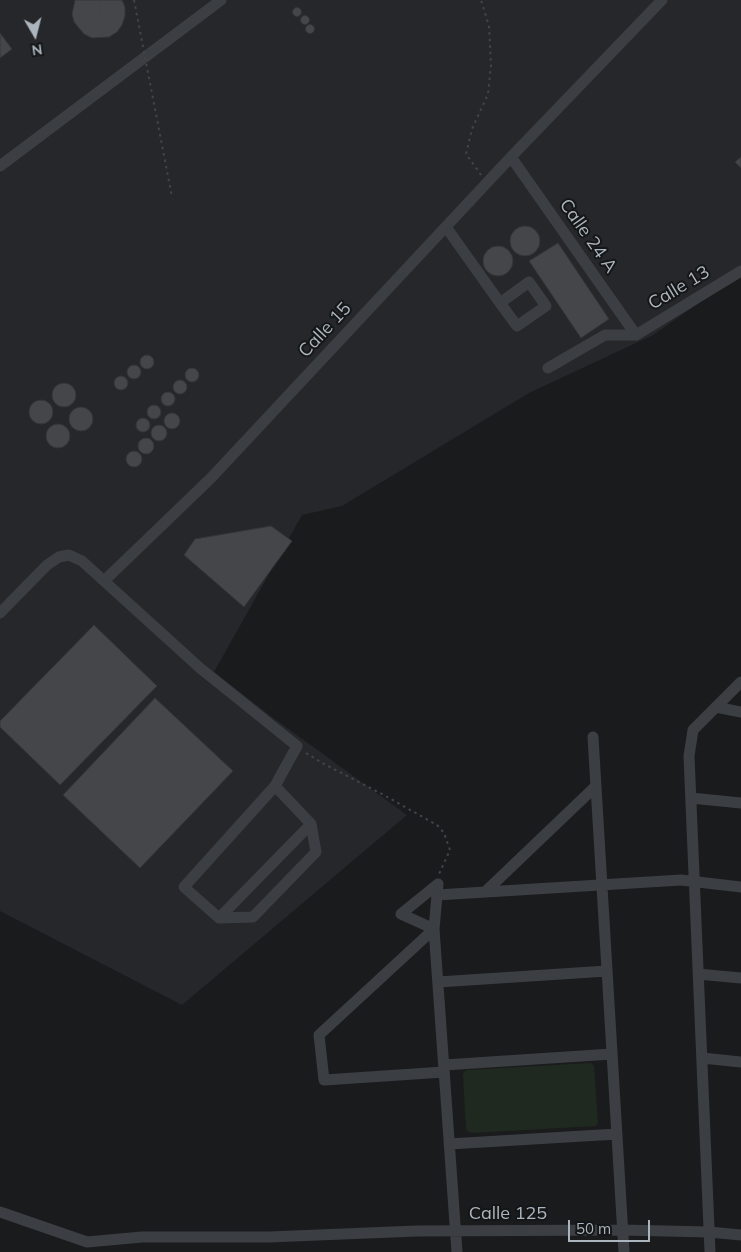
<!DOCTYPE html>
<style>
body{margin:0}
#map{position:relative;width:741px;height:1252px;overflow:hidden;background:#1a1b1d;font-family:Mulish,sans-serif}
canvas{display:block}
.north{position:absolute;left:10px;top:10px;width:50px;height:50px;-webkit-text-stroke:4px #151618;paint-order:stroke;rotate:172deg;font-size:14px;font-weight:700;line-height:20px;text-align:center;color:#acb5be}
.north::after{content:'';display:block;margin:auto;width:18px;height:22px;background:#acb5be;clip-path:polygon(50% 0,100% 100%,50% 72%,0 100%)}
.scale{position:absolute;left:568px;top:1220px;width:82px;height:22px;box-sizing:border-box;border:2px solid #acb5be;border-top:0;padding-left:6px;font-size:15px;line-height:18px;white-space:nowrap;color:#acb5be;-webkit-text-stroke:4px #151618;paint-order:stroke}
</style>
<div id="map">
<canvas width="741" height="1252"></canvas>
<div class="north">N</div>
<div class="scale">50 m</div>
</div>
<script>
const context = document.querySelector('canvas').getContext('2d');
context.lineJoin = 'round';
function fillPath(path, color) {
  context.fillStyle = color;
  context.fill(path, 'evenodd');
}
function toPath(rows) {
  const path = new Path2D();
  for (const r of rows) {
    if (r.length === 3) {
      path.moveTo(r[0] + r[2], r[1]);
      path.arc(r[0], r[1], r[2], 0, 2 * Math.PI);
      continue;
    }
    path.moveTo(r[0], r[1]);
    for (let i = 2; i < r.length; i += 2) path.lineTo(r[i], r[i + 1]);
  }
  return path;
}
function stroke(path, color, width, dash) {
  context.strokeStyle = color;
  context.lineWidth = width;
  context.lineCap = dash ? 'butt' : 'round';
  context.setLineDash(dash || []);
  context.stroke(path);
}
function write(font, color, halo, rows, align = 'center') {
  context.font = font + ' Mulish,sans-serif';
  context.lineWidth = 4;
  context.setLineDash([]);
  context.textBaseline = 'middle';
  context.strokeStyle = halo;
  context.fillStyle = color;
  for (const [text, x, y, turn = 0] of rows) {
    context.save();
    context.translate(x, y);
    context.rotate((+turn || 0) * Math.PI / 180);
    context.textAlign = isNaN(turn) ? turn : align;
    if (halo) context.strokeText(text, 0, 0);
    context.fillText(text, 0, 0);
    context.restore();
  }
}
fillPath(toPath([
 [0,0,741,0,741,274,653,335,529,393,342,506,302,515,241,624,214,672,272,717,407,815,182,1005,0,911]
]), '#26272a');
fillPath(toPath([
 [591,1063,594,1066,598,1123,596,1126,471,1133,466,1130,463,1074,466,1070]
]), '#202920');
const building = toPath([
 [75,0,122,0,125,7,125,16,122,25,117,32,109,37,92,38,84,34,74,22,72,14,75,0],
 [297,12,4.5],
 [305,20,4.5],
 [310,29,4.5],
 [0,33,12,49,0,58,0,33],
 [741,157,741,168,735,162,741,157],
 [525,241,15],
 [558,243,609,319,581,338,529,261,558,243],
 [498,261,15],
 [147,362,7],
 [134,372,7],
 [192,375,7],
 [121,383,7],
 [180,387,7],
 [64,395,12],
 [168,399,7],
 [41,412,12],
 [154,412,7],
 [81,419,12],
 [172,421,8],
 [143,425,7],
 [58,436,12],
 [159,433,8],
 [146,446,8],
 [134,459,8],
 [271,526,292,541,244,607,184,555,195,539,271,526],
 [94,625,157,686,60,785,0,727,0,721,94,625],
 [155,698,233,771,140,868,63,795,155,698]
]);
fillPath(building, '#44464a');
stroke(building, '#343539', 1);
stroke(toPath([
 [99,17,101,0],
 [481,175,466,154,472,129,488,94,491,65,489,26,481,0],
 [306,753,324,764,382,794,437,825,444,833,450,850,439,874]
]), '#41454a', 2, [2.5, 4]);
stroke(toPath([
 [511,157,636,335],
 [0,166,221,0],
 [446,227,500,303,517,326,546,306,529,282,500,303],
 [636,335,741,271],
 [548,368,605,335,636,335],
 [104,581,211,478,511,157,662,0],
 [0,613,47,565,59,557,69,555,82,561,200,668,297,746,275,786,184,887,219,918,253,917,316,852,311,824,275,786],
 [716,707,741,712],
 [593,737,624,1252],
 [691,798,741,803],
 [438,884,434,929,457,1252],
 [485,892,596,786],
 [437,895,681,880,741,887],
 [219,918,311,824],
 [434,929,319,1035,324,1080,444,1072],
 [434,929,401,914,438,884],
 [698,974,741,978],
 [438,982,607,971],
 [702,1058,741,1062],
 [444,1065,612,1054],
 [449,1144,617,1134],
 [0,1212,87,1242,142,1237,269,1237,417,1231,622,1230,709,1232,741,1235],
 [710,1252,689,756,693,730,741,682]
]), '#3b3e43', 11);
stroke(toPath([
 [134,0,172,197]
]), '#41454a', 2, [2.5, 4]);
write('18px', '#acb5be', '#151618', [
 ["Calle 24 A",588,236,55],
 ["Calle 13",679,288,-31],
 ["Calle 15",325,330,-47],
 ["Calle 125",508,1214]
]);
</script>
